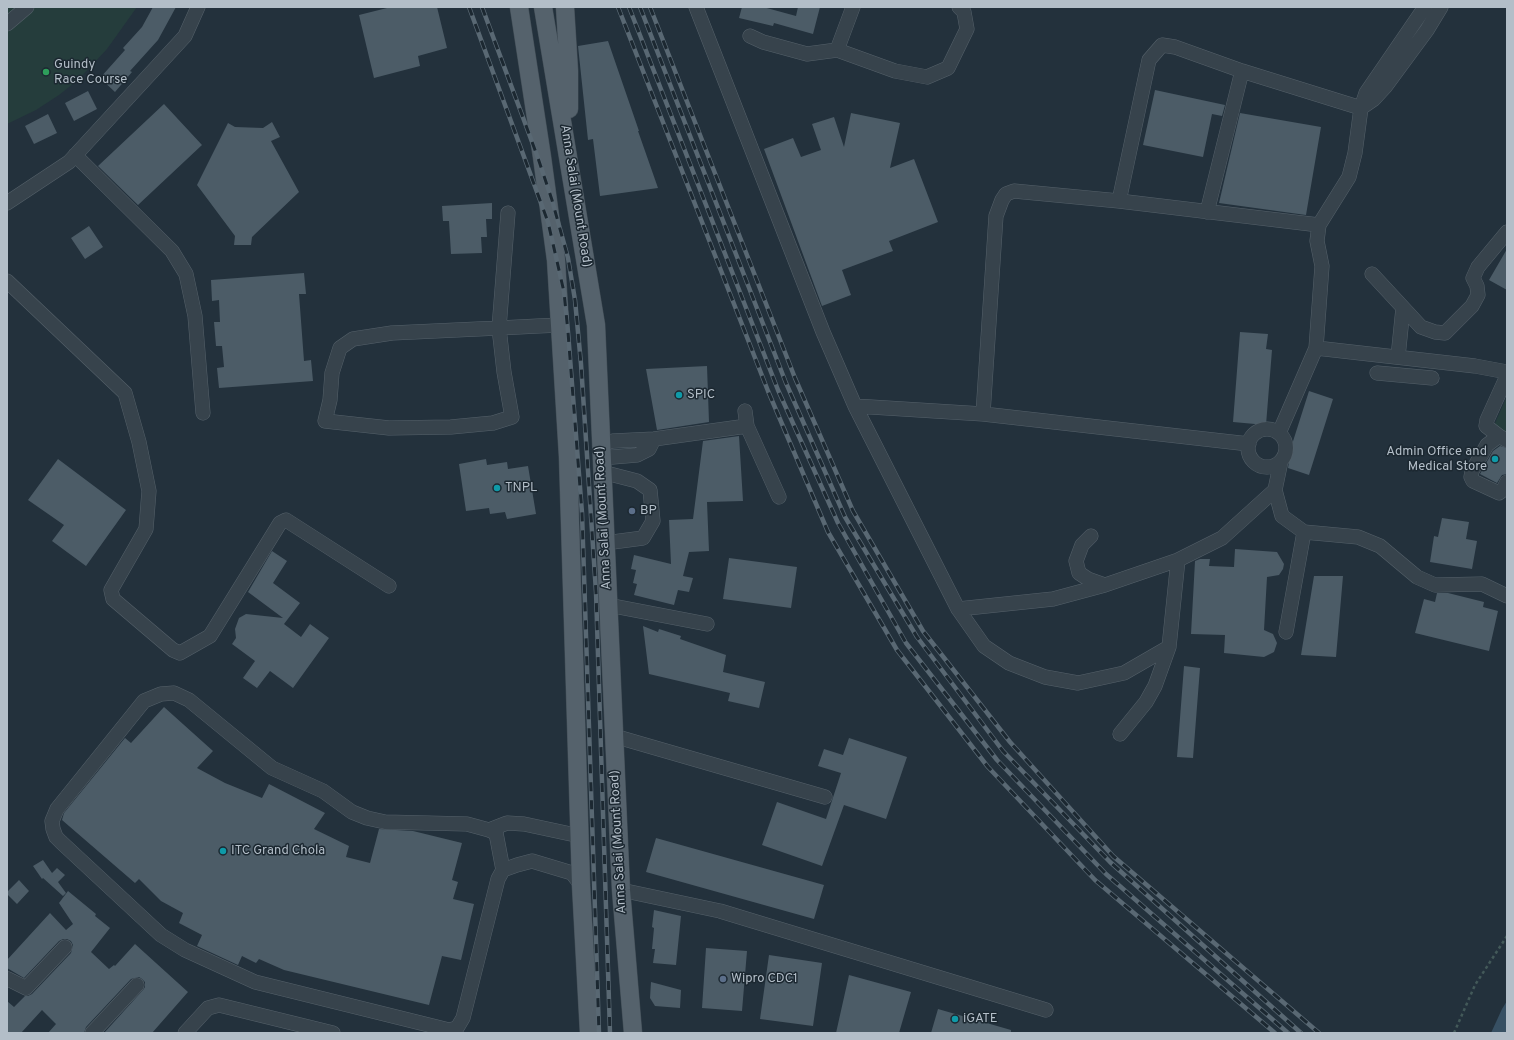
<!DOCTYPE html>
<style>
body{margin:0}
#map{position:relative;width:1514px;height:1040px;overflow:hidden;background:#23313c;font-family:Overpass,sans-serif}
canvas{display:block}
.frame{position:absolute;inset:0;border:8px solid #b3bec8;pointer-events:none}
</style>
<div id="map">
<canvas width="1514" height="1040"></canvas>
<div class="frame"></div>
</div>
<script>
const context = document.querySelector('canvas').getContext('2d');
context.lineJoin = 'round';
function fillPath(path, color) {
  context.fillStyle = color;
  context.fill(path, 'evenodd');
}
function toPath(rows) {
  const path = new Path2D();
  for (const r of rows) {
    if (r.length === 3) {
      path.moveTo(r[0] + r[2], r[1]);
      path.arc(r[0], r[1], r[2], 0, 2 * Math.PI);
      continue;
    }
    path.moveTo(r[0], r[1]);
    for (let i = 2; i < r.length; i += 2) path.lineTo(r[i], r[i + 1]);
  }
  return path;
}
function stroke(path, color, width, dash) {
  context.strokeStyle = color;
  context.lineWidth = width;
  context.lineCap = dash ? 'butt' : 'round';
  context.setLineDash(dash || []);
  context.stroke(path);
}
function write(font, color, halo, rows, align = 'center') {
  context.font = font + ' Overpass,sans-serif';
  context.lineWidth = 3;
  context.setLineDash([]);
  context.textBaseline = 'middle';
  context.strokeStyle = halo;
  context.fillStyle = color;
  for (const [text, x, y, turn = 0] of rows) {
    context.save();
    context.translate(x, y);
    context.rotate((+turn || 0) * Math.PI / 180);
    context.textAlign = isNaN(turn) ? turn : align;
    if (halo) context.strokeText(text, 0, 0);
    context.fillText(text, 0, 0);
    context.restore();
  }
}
fillPath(toPath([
 [7,7,137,7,107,49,78,80,59,95,36,110,7,124],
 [1507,396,1507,434,1493,428]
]), '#253d3c');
fillPath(toPath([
 [1507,1001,1507,1033,1491,1033,1502,1009]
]), '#375063');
fillPath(toPath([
 [153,7,176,7,158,40,130,71,132,72,115,92,100,78,125,50,123,48,142,27],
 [391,7,437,7,447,48,418,56,420,66,374,78,359,15],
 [742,7,763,7,796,16,798,7,820,7,813,34,774,23,773,26,739,18],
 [608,41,639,131,638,131,658,188,600,196,593,139,588,140,578,46],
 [1155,90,1225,105,1222,116,1212,114,1203,157,1143,145],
 [88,91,97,109,74,121,65,103],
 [164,104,202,145,138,205,98,166],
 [851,113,900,123,890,168,914,159,938,222,889,241,893,251,842,270,851,295,822,306,764,149,793,138,801,157,821,150,812,124,834,117,844,147],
 [1240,113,1321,127,1306,215,1219,203],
 [48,114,57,133,34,144,25,126],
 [272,122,280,137,271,141,299,192,252,237,251,245,234,245,235,236,197,185,228,123,235,127,263,128],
 [492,203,492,219,486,219,487,237,481,237,482,253,451,254,449,221,443,221,442,206],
 [89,226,103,247,85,259,71,238],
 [1507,249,1507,290,1489,280],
 [304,273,306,294,299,294,304,361,311,360,313,381,219,388,217,368,224,367,222,346,216,346,214,322,220,322,219,300,212,301,211,280],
 [1240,332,1268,334,1266,349,1272,350,1266,425,1233,422],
 [707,366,709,422,657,430,646,369],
 [1309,391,1333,399,1309,475,1288,468,1289,462,1288,457],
 [739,436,743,501,707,502,709,551,689,552,683,576,693,578,689,592,678,590,674,605,634,595,637,584,633,583,636,570,631,569,634,555,671,564,669,520,693,519,703,441],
 [1500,446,1507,448,1507,474,1502,475,1497,483,1480,474,1493,451],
 [58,459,126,510,86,566,52,541,64,525,28,500],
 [486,459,487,465,507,462,508,469,528,466,536,514,507,519,505,512,490,514,489,508,466,511,459,464],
 [1442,518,1469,522,1466,539,1477,541,1472,569,1430,562,1434,536,1438,537],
 [1235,549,1277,552,1284,564,1283,569,1279,575,1267,577,1264,630,1273,634,1277,643,1274,652,1264,657,1224,653,1225,635,1191,634,1195,561,1200,559,1210,559,1209,566,1234,567],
 [272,551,287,561,273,583,300,603,284,624,301,637,310,624,329,638,293,688,270,671,257,688,243,678,255,661,232,644,236,638,235,629,239,618,246,614,283,618,248,592],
 [729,558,797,567,791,608,723,599],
 [1314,576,1343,576,1336,657,1301,655],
 [1437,593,1448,593,1484,602,1483,607,1498,611,1489,651,1415,633,1424,599,1435,602],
 [643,626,658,632,659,629,681,636,680,639,726,655,723,672,765,682,759,708,728,701,730,693,649,674],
 [1184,666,1200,668,1193,758,1177,757],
 [164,707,213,751,197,768,225,783,262,798,269,784,325,813,314,829,349,846,346,857,370,863,379,829,413,831,462,843,452,880,458,882,453,899,474,904,461,960,442,956,429,1005,284,970,259,959,256,963,242,956,238,965,197,946,202,935,179,923,183,913,161,901,139,879,135,883,62,820,64,813,125,738,131,743],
 [849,738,907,757,886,819,844,805,822,866,762,845,777,802,826,819,841,773,818,766,824,749,843,755],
 [656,838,824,885,814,919,646,872],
 [43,860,52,873,57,868,65,875,58,882,66,893,63,896,43,878,42,879,33,866],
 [19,880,29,891,17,904,7,894,7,892],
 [68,891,96,914,95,916,110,928,91,952,109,969,114,965,115,966,135,944,188,992,152,1033,104,1033,143,990,145,987,145,982,142,979,139,977,131,979,86,1027,84,1033,48,1033,56,1024,42,1010,21,1033,7,1033,7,1001,14,1007,25,996,28,996,32,994,71,953,73,945,71,941,67,939,63,939,59,941,24,978,7,968,7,960,50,913,66,930,73,924,59,903],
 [654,910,681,916,676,965,653,963,655,949,652,949,654,928,652,927],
 [706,948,747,951,742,1011,702,1008],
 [769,955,822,963,813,1026,760,1019],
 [849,975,911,992,899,1033,836,1033],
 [651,982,681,990,680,1008,655,1006,650,998],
 [938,1009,1011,1030,1011,1033,931,1033]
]), '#4c5c67');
const minor = toPath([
 [696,7,823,332,855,406,958,609,984,646,1009,663,1045,677,1078,683,1124,673,1169,647,1178,560],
 [853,7,837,50,895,71,927,77,948,68,967,29,964,12,959,7],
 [7,24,27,7],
 [750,36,763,42,807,54,837,50],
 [75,155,172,251,186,274,195,316,203,413],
 [1119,201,1149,60,1162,45,1175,47,1242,71],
 [7,203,69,162,185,36,198,7],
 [1207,212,1242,71,1361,108,1374,99,1385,87,1427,30,1441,7],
 [508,213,499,328,504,372,512,417,493,423,451,427,389,428,325,421,330,400,332,373,340,348,353,339,392,333,499,328,538,326,560,325],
 [1372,274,1421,327,1435,332,1445,333,1472,306,1478,295,1477,286,1473,278,1478,267,1507,232],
 [7,281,125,393,139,442,149,491,146,529,111,590,113,599,173,650,180,653,210,636,280,523,286,520,389,586],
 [1316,348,1475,366,1507,372],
 [1398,357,1403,308],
 [1377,373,1432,378],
 [855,406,983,414,1249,444],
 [745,411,747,426,779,497],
 [983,414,996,216,1002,200,1006,194,1014,191,1119,201,1319,225],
 [1267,448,19],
 [1279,433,1316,348,1322,266,1317,241,1319,225,1349,177,1355,153,1361,108,1366,93,1425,7],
 [1499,436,1487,445,1472,471,1471,477,1473,481,1499,493,1503,490,1507,482],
 [1506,440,1499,436,1486,426,1487,420,1507,376],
 [601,444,613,441,654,439,747,426],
 [601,458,637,455,649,449,654,439],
 [1281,461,1275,490,1282,516,1304,532,1358,537,1380,546,1417,577,1435,585,1482,584,1507,596],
 [602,472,637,481,650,490,653,521,643,538,605,543],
 [1091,536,1082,545,1076,561,1079,573,1088,579,1105,585],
 [608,605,707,624],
 [958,609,1053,599,1105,585,1178,560,1222,538,1275,490],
 [1286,632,1304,532],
 [1120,734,1146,702,1155,686,1169,647],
 [614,736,825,797],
 [489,830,507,823,524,824,580,836],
 [503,870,496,833,489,830,467,824,385,822,367,818,352,812,323,791,272,768,189,700,174,693,161,694,144,701,57,809,52,821,53,829,56,837,61,842,161,935,185,950,255,982,449,1030,457,1028,463,1018,498,879,503,870,517,865,532,861,572,873,581,885],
 [621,890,720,911,1046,1010],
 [7,980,8,979,26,988,65,947],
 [92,1033,137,985],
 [185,1033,208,1008,219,1005,333,1033]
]);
const major = toPath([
 [519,7,542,157,556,260,568,457,581,885,589,1033],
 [543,7,596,325,621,890,633,1033],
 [565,7,569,71,569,109]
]);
stroke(minor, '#55616a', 15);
stroke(major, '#404c55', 19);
stroke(toPath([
 [1454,1033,1475,985,1507,936]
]), '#435959', 2.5, [3, 3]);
stroke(minor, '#37434c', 14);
stroke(major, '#55626c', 18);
const rail = toPath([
 [469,7,548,222,564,292,568,332,582,513,599,1033],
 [482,7,538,158,552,200,568,258,575,300,581,364,596,592,610,1033],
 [618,7,768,391,828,532,897,650,988,767,1095,880,1275,1033],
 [629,7,778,390,838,523,906,643,997,760,1106,874,1288,1033],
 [640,7,786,383,845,517,917,637,1003,751,1110,862,1301,1033],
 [650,7,795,378,853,511,923,631,1010,742,1113,856,1319,1033]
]);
stroke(rail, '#596873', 4.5);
stroke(rail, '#1c2831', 3, [9]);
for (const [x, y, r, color] of [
 [46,72,4,"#2e9e5b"],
 [679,395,4,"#0f9aa8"],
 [1495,459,4,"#0f9aa8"],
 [497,488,4,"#0f9aa8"],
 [632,511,4,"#5c6f8a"],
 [223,851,4,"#0f9aa8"],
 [723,979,4,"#5c6f8a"],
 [955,1019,4,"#0f9aa8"]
]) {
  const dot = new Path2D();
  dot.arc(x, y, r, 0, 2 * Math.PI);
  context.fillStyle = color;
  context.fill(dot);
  stroke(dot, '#1c2831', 1.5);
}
write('13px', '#b3bec8', '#1c2831', [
 ["Guindy",54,65],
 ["Race Course",54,80],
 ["SPIC",687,395],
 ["Admin Office and",1487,452,"right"],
 ["Medical Store",1487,467,"right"],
 ["TNPL",505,488],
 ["BP",640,511],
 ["ITC Grand Chola",231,851],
 ["Wipro CDC1",731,979],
 ["iGATE",963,1019]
], 'left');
write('13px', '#b3bec8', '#1c2831', [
 ["Anna Salai (Mount Road)",575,196,81],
 ["Anna Salai (Mount Road)",604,518,-93],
 ["Anna Salai (Mount Road)",619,842,-93]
]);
</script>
